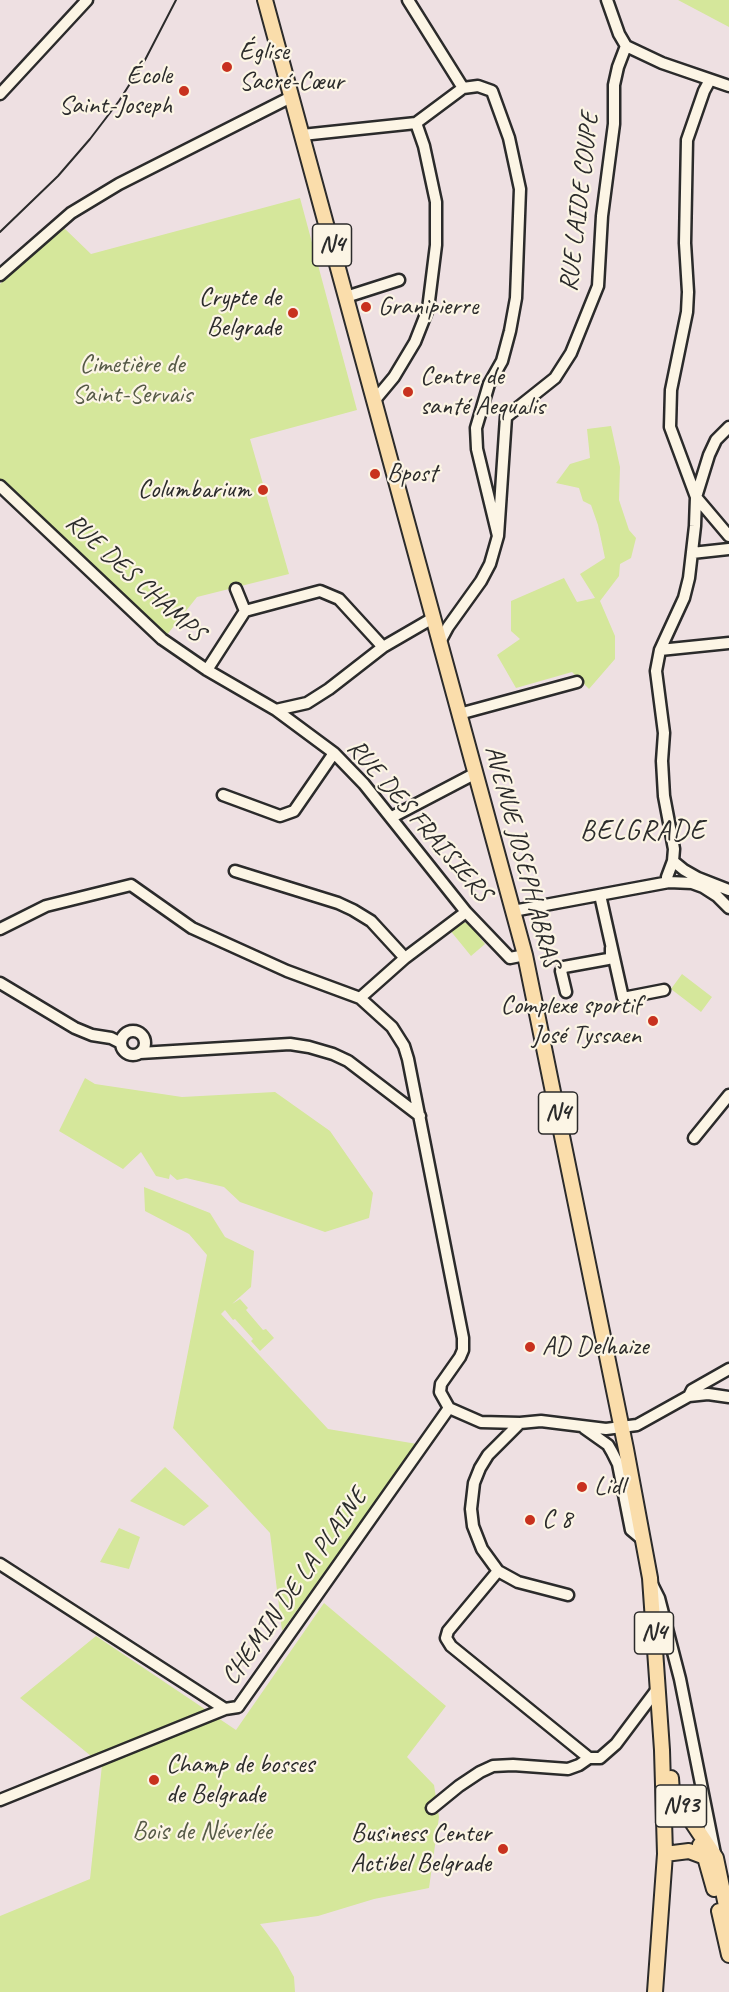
<!DOCTYPE html>
<meta charset="utf-8">
<style>
body{margin:0}
canvas{display:block;background:#eee0e2}
</style>
<canvas width="729" height="1992"></canvas>
<script>
const context = document.querySelector('canvas').getContext('2d');
context.lineJoin = 'round';
function fillPath(path, color) {
  context.fillStyle = color;
  context.fill(path, 'evenodd');
}
function toPath(rows) {
  const path = new Path2D();
  for (const r of rows) {
    if (r.length === 3) {
      path.moveTo(r[0] + r[2], r[1]);
      path.arc(r[0], r[1], r[2], 0, 2 * Math.PI);
      continue;
    }
    path.moveTo(r[0], r[1]);
    for (let i = 2; i < r.length; i += 2) path.lineTo(r[i], r[i + 1]);
  }
  return path;
}
function stroke(path, color, width, dash) {
  context.strokeStyle = color;
  context.lineWidth = width;
  context.lineCap = dash ? 'butt' : 'round';
  context.setLineDash(dash || []);
  context.stroke(path);
}
function write(font, color, halo, rows, align = 'center') {
  context.font = font + ' Caveat,sans-serif';
  context.lineWidth = 4.5;
  context.setLineDash([]);
  context.textBaseline = 'middle';
  context.strokeStyle = halo;
  context.fillStyle = color;
  for (const [text, x, y, turn = 0] of rows) {
    context.save();
    context.translate(x, y);
    context.rotate((+turn || 0) * Math.PI / 180);
    context.textAlign = isNaN(turn) ? turn : align;
    if (halo) context.strokeText(text, 0, 0);
    context.fillText(text, 0, 0);
    context.restore();
  }
}
fillPath(toPath([
 [678,0,729,0,729,27],
 [300,198,357,410,250,439,289,574,197,597,166,636,0,483,0,284,63,227,91,254],
 [611,426,620,467,619,500,629,530,636,538,631,558,620,564,619,576,600,601,615,636,615,659,589,689,572,672,516,688,497,655,520,639,511,631,511,601,564,578,577,602,595,598,580,574,605,558,598,525,591,505,583,501,579,488,556,483,570,464,590,458,587,429],
 [458,922,468,923,485,944,471,956,449,929],
 [682,974,712,997,701,1012,671,989],
 [85,1078,95,1084,182,1097,275,1092,330,1131,373,1193,369,1218,325,1232,240,1202,224,1187,186,1178,177,1180,170,1174,169,1179,156,1176,141,1152,123,1169,59,1131],
 [144,1187,210,1213,225,1237,254,1251,251,1287,232,1304,240,1299,248,1308,246,1310,263,1330,266,1329,274,1338,260,1351,251,1341,253,1339,235,1319,233,1320,225,1310,221,1314,328,1429,417,1444,282,1631,270,1533,173,1428,207,1255,189,1234,145,1211],
 [165,1467,209,1506,184,1526,130,1501],
 [119,1528,140,1537,129,1569,100,1562],
 [324,1603,446,1706,407,1757,434,1785,439,1817,429,1888,374,1899,318,1916,260,1924,278,1948,294,1977,295,1992,0,1992,0,1916,90,1879,102,1765,20,1698,96,1636,236,1730]
]), '#d5e79b');
const minor = toPath([
 [408,0,463,88],
 [607,0,619,34,626,46,662,63,729,86],
 [0,94,87,0],
 [302,135,416,123,463,88,478,86,492,91,509,138,520,189,516,298,510,331,502,361,489,384,476,428,477,449,498,536],
 [0,275,71,213,119,184,291,97],
 [346,297,399,280],
 [374,401,394,377,415,342,428,309,436,245,436,202,424,146,416,123],
 [729,427,716,440,709,455,696,497,729,536],
 [0,486,162,639,207,670,276,710,307,703,329,689,383,647,433,618],
 [692,553,729,549],
 [236,589,245,611],
 [440,642,448,627,481,581,490,564,498,536,506,417,555,378,571,353,598,286,602,216,614,124,614,85,618,67,626,46],
 [660,650,729,643],
 [207,670,245,611,320,591,339,599,383,647],
 [276,710,334,753,364,784,466,912,510,958,525,955],
 [459,714,577,682],
 [223,795,280,816,294,811,334,753],
 [392,817,476,773],
 [673,861,684,870,698,878,729,890],
 [235,871,338,903,353,910,371,921,405,958],
 [669,882,667,877,673,861,674,849,664,796,662,761,664,733,656,671,660,650,684,598,689,578,695,526,696,497,670,427,671,390,687,312,688,292,685,243,687,140,704,91,710,80],
 [600,895,623,998,664,990],
 [513,911,669,882,692,883,703,887,717,896,729,908],
 [0,929,46,906,131,885,192,928,287,971,360,998,392,1027,404,1046,408,1059,463,1338,463,1350,460,1357,441,1384,440,1392,449,1408],
 [0,983,75,1028,92,1035,111,1038,121,1043],
 [566,992,561,971,564,967,608,959,611,956,611,948],
 [360,998,405,958,466,912],
 [133,1043,12],
 [140,1053,290,1044,309,1047,333,1054,348,1061,420,1116],
 [694,1138,729,1095],
 [689,1396,692,1390,729,1369],
 [449,1408,481,1422,520,1423,541,1421,606,1429,637,1425,689,1396,708,1394,729,1397],
 [520,1423,488,1455,480,1468,474,1483,471,1509,473,1526,482,1549,498,1571,518,1582,568,1595],
 [584,1428,608,1445,612,1452,618,1464,631,1530,643,1540],
 [0,1564,225,1709],
 [498,1571,448,1631,446,1638,451,1646,589,1758],
 [652,1584,659,1598,680,1679,715,1854],
 [0,1800,225,1709,238,1707,449,1408],
 [432,1808,459,1786,480,1772,493,1766,513,1765,568,1769,579,1765,589,1758,600,1758,616,1744,658,1688]
]);
const major = toPath([
 [265,0,525,955,626,1449,650,1578,662,1750,665,1854,655,1992],
 [671,1778,672,1792,716,1858,729,1920],
 [700,1845,705,1857,714,1889],
 [665,1854,689,1851,705,1857],
 [719,1911,729,1955]
]);
stroke(minor, '#2b2b2b', 15);
stroke(major, '#2b2b2b', 18);
stroke(minor, '#fcf5e5', 10);
stroke(major, '#faddab', 14);
stroke(toPath([
 [0,232,58,176,90,139,119,101,145,60,176,0]
]), '#2b2b2b', 2);
for (const [x, y, r, color] of [
 [227,67,6,"#c8321e"],
 [184,91,6,"#c8321e"],
 [366,307,6,"#c8321e"],
 [293,313,6,"#c8321e"],
 [408,392,6,"#c8321e"],
 [375,474,6,"#c8321e"],
 [263,490,6,"#c8321e"],
 [653,1021,6,"#c8321e"],
 [530,1347,6,"#c8321e"],
 [582,1487,6,"#c8321e"],
 [530,1520,6,"#c8321e"],
 [154,1780,6,"#c8321e"],
 [503,1849,6,"#c8321e"]
]) {
  const dot = new Path2D();
  dot.arc(x, y, r, 0, 2 * Math.PI);
  context.fillStyle = color;
  context.fill(dot);
  stroke(dot, '#fcf5e5', 2);
}
for (const [x, y, w] of [
 [332,245,39],
 [558,1113,39],
 [654,1633,39],
 [681,1806,51]
]) {
  const box = new Path2D();
  box.roundRect(x - w / 2, y - 21, w, 42, 4.5);
  context.fillStyle = '#fcf5e5';
  context.fill(box);
  stroke(box, '#2b2b2b', 1.5);
}
write('bold 24px', '#2b2b2b', null, [
 ["N4",332,245],
 ["N4",558,1113],
 ["N4",654,1633],
 ["N93",681,1806]
]);
write('26px', '#2b2b2b', '#fcf5e5', [
 ["Église",239,52],
 ["Sacré-Cœur",239,82],
 ["École",172,76,"right"],
 ["Saint-Joseph",172,106,"right"],
 ["Crypte de",281,298,"right"],
 ["Belgrade",281,328,"right"],
 ["Granipierre",378,307],
 ["Centre de",420,377],
 ["santé Aequalis",420,407],
 ["Bpost",387,474],
 ["Columbarium",251,490,"right"],
 ["Complexe sportif",641,1006,"right"],
 ["José Tyssaen",641,1036,"right"],
 ["AD Delhaize",542,1347],
 ["Lidl",594,1487],
 ["C 8",542,1520],
 ["Champ de bosses",166,1765],
 ["de Belgrade",166,1795],
 ["Business Center",491,1834,"right"],
 ["Actibel Belgrade",491,1864,"right"]
], 'left');
write('26px', '#2b2b2b', '#fcf5e5', [
 ["RUE LAIDE COUPE",580,202,-83],
 ["RUE DES CHAMPS",135,578,42],
 ["RUE DES FRAISIERS",419,821,49],
 ["AVENUE JOSEPH ABRAS",522,857,75],
 ["CHEMIN DE LA PLAINE",295,1587,-55]
]);
write('26px', '#565a47', '#fcf5e5', [
 ["Cimetière de",132,365],
 ["Saint-Servais",132,395],
 ["Bois de Néverlée",202,1832]
]);
context.letterSpacing = '1.5px';
write('28px', '#2b2b2b', '#fcf5e5', [
 ["BELGRADE",643,832]
]);
context.letterSpacing = '0px';
</script>
